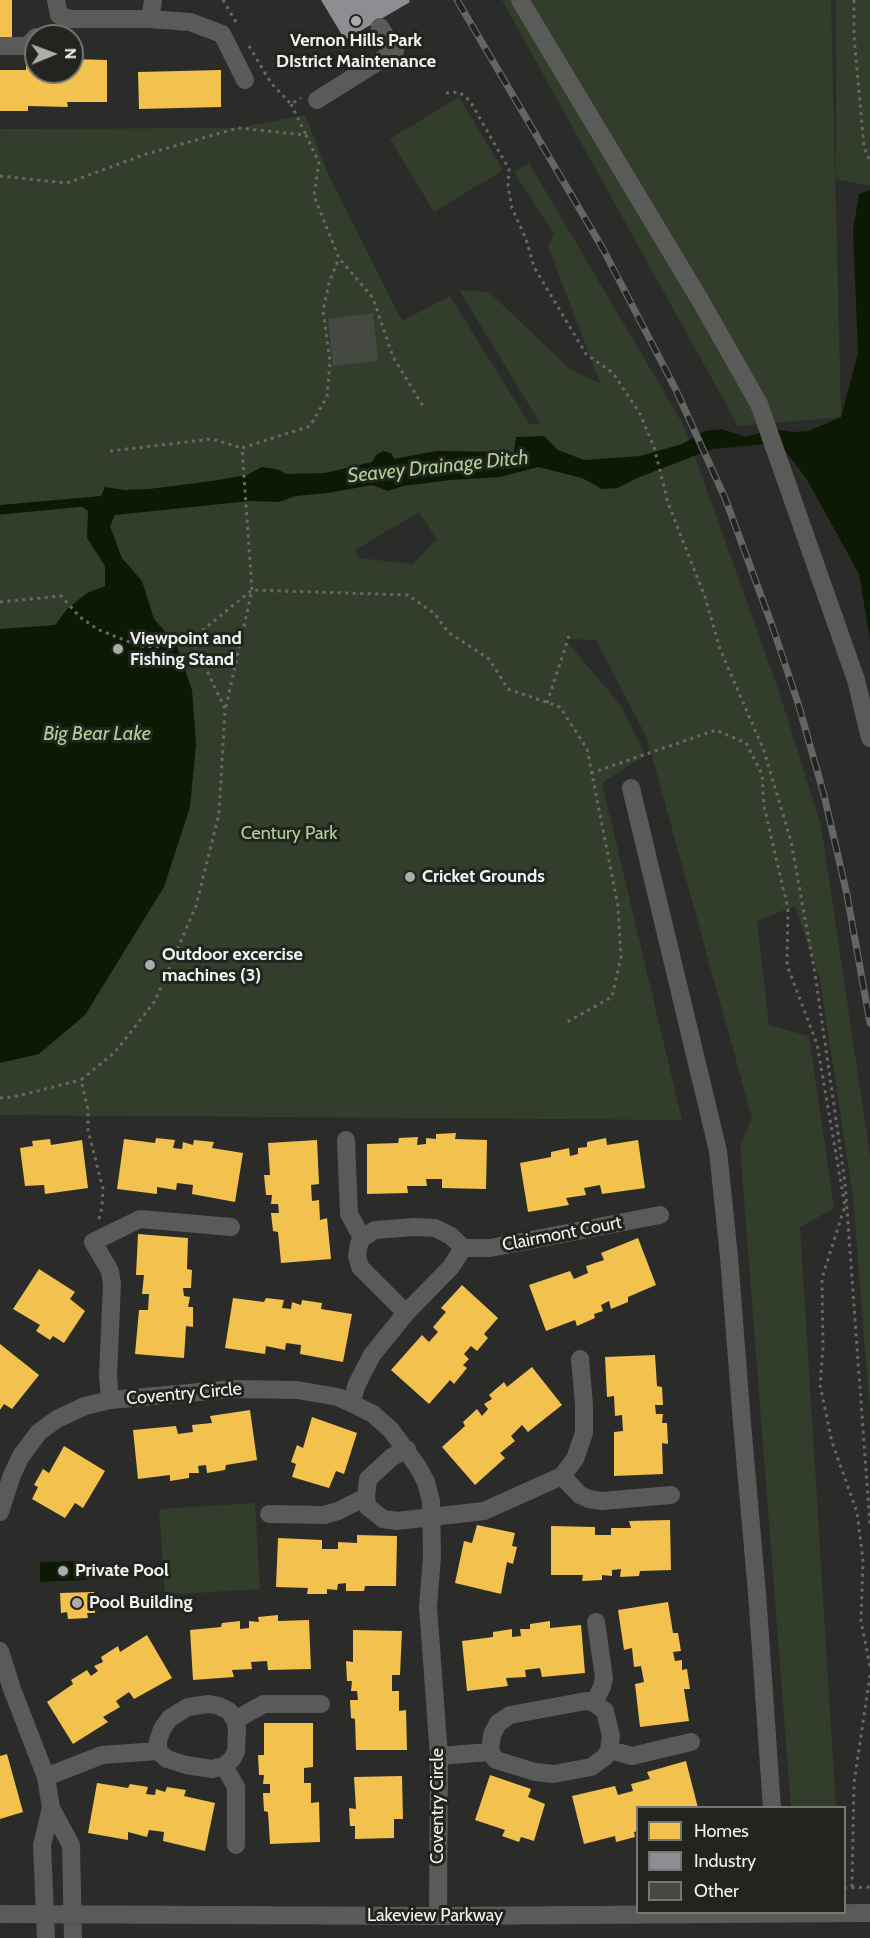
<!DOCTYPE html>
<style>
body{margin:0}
#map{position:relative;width:870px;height:1938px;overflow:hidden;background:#2b2c29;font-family:Cabin,sans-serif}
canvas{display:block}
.legend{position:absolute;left:636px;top:1806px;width:210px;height:108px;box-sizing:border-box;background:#21241f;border:2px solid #747773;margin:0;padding:8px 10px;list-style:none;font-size:18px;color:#f1f3f0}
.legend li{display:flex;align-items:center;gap:12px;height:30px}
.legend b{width:30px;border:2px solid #747773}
.north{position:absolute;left:24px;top:24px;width:60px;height:60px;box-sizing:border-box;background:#21241f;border:2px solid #747773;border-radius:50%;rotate:89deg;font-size:16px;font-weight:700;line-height:24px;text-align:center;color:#f1f3f0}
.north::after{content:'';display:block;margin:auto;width:21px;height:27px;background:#acadaa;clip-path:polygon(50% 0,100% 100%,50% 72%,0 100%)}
</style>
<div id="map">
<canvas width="870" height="1938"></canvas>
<ul class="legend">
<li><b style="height:16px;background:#f2c14e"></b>Homes</li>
<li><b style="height:16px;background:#8d8d92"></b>Industry</li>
<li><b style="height:16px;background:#454941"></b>Other</li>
</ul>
<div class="north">N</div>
</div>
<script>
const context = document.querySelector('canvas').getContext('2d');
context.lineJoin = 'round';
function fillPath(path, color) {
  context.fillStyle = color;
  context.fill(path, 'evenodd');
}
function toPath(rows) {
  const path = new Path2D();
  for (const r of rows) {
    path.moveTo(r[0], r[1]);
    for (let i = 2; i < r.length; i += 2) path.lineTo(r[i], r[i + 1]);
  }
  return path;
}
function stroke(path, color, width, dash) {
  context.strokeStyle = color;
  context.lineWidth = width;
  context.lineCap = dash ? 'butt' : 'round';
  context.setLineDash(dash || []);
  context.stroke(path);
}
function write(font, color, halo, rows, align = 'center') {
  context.font = font + ' Cabin,sans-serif';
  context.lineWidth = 6;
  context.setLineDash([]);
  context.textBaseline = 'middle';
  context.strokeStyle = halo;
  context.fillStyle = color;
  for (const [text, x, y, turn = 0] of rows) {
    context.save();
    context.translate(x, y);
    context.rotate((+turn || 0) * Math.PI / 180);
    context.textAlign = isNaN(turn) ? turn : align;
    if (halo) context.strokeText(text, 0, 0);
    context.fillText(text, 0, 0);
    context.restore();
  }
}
fillPath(toPath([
 [502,0,831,0,841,417,738,426],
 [836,0,870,0,870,186,836,179],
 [459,97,503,170,434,212,390,139],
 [305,115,329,176,402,321,450,296,530,425,540,423,459,290,489,292,571,370,600,383,548,246,554,234,514,172,529,163,684,426,778,689,821,825,870,1156,870,1413,853,1197,820,980,795,906,757,921,769,1025,809,1036,834,1208,800,1227,836,1807,791,1807,740,1147,752,1118,647,738,596,640,565,639,621,706,645,755,602,783,682,1120,0,1115,0,129,238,128],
 [419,512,437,539,413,564,358,558,355,550],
 [255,1503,260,1589,165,1595,159,1509]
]), '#333d2b');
fillPath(toPath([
 [870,190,870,639,859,574,806,478,780,444,777,443,712,449,635,479,618,488,602,489,582,478,538,467,500,477,451,480,403,486,388,491,372,485,328,493,296,496,279,502,250,501,115,515,110,526,122,558,142,581,154,619,176,644,192,690,196,744,190,807,164,887,85,1015,39,1054,0,1063,0,629,55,625,67,609,87,593,105,586,105,566,87,538,88,511,78,504,67,503,0,511,0,505,101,496,105,487,125,490,149,489,212,481,247,475,262,467,276,469,287,474,325,473,372,462,376,455,383,451,391,453,394,459,436,451,514,452,516,437,544,436,558,450,584,460,640,456,682,444,705,431,722,429,746,437,773,429,793,432,808,431,841,417,858,353,853,230,859,194],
 [86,1561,87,1580,40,1582,40,1562]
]), '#0c1a04');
fillPath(toPath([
 [0,0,12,0,12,39,0,39],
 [72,59,107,60,107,102,67,102,68,107,28,106,28,111,0,111,0,70,26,70,26,65,36,65,36,72,72,72],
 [221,70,221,107,139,109,138,72],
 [456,1133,455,1139,487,1140,486,1189,442,1188,442,1179,426,1179,427,1186,407,1186,408,1193,367,1194,367,1144,398,1143,399,1138,418,1137,417,1145,426,1144,426,1138,436,1139,436,1134],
 [156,1138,175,1140,173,1148,182,1149,183,1142,193,1145,194,1140,214,1142,212,1148,243,1153,235,1202,192,1194,193,1185,177,1183,176,1190,157,1187,157,1194,117,1189,124,1139,155,1143],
 [606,1138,607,1145,638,1140,645,1188,602,1194,600,1185,584,1188,586,1195,566,1198,569,1205,528,1212,520,1163,551,1157,551,1152,569,1148,570,1156,578,1154,578,1148,587,1147,587,1142],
 [50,1139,51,1145,82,1140,88,1188,45,1194,44,1185,25,1186,20,1148,33,1146,32,1141],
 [317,1140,319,1184,311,1185,312,1201,319,1200,320,1220,327,1218,331,1259,281,1263,278,1232,273,1231,271,1213,279,1213,278,1204,271,1204,272,1195,266,1195,264,1175,270,1175,268,1143],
 [138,1234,188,1238,187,1269,192,1270,191,1288,183,1288,184,1296,190,1297,188,1307,193,1307,193,1327,186,1326,184,1358,135,1354,139,1310,148,1310,149,1294,142,1294,144,1275,136,1275],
 [638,1238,656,1285,628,1297,628,1302,611,1309,609,1301,601,1305,603,1311,594,1314,595,1318,577,1326,575,1320,546,1331,529,1285,570,1271,574,1279,588,1273,586,1266,604,1260,601,1253],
 [39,1269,75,1292,70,1299,85,1311,64,1343,53,1336,50,1340,36,1331,40,1325,13,1309],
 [462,1285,498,1318,484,1334,488,1338,477,1351,471,1346,464,1354,469,1359,463,1365,467,1368,454,1384,450,1380,429,1404,391,1370,422,1335,429,1342,438,1332,433,1327,446,1312,441,1308],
 [233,1298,264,1302,266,1298,284,1300,282,1308,291,1309,292,1302,301,1305,302,1300,322,1303,321,1309,352,1314,343,1362,300,1354,301,1345,286,1343,285,1350,266,1346,265,1354,225,1348],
 [0,1344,39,1375,12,1409,4,1404,0,1410],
 [655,1355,657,1386,662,1387,663,1405,655,1405,656,1414,663,1414,662,1423,667,1423,668,1444,662,1443,663,1474,614,1476,614,1432,623,1431,622,1415,615,1416,614,1396,607,1397,605,1357],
 [532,1367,562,1405,528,1432,522,1425,511,1436,515,1441,500,1453,505,1458,475,1485,442,1447,465,1426,463,1422,477,1409,482,1416,488,1409,484,1404,492,1399,489,1395,504,1382,507,1387],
 [250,1410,257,1460,226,1465,225,1470,207,1473,206,1465,198,1466,199,1473,189,1473,189,1478,170,1481,170,1475,138,1479,133,1430,176,1426,178,1434,193,1432,192,1425,212,1423,210,1416],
 [312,1417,357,1433,344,1474,336,1471,329,1488,292,1477,296,1464,291,1462,297,1445,303,1448],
 [64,1446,105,1471,83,1508,75,1503,65,1518,32,1499,38,1487,34,1485,43,1469,49,1473],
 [670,1520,671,1570,640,1571,639,1576,620,1577,621,1569,612,1570,612,1576,602,1575,602,1580,582,1581,583,1575,551,1575,551,1526,595,1527,595,1535,611,1535,611,1528,631,1528,629,1521],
 [477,1525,515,1533,512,1546,517,1547,513,1564,507,1562,501,1594,455,1583,464,1541,472,1543],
 [357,1535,397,1536,396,1586,365,1586,364,1591,346,1591,346,1583,338,1584,337,1590,327,1589,327,1594,307,1594,308,1588,276,1587,278,1538,322,1540,322,1549,338,1549,338,1542,357,1543],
 [94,1592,95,1613,87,1613,88,1618,68,1619,67,1612,61,1613,60,1593],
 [668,1602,673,1633,678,1633,681,1651,673,1652,675,1661,682,1660,682,1670,687,1669,690,1689,684,1689,689,1721,640,1727,635,1684,644,1682,641,1666,634,1667,632,1648,624,1650,618,1610],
 [278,1615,278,1621,309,1620,311,1669,268,1670,267,1661,251,1662,252,1669,232,1670,234,1677,193,1680,190,1630,221,1627,222,1623,240,1621,240,1629,249,1628,249,1621,259,1622,258,1617],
 [550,1621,550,1628,581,1625,585,1673,542,1677,540,1668,525,1670,526,1677,506,1678,508,1686,467,1691,462,1641,493,1637,493,1632,512,1629,512,1637,521,1636,520,1629,530,1629,530,1624],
 [353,1630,402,1631,400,1675,392,1675,392,1691,399,1691,399,1711,406,1710,407,1750,356,1750,355,1719,351,1718,350,1700,358,1700,357,1691,351,1691,352,1681,347,1681,346,1661,353,1662],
 [147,1635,172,1678,134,1699,129,1692,116,1701,120,1707,103,1717,108,1722,73,1744,47,1702,73,1684,71,1680,87,1670,91,1676,98,1671,94,1666,103,1662,101,1657,118,1646,120,1652],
 [264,1723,313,1723,313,1767,304,1768,304,1783,311,1783,311,1803,319,1802,320,1842,270,1844,268,1812,264,1811,263,1793,270,1793,270,1784,263,1784,264,1775,259,1775,258,1755,264,1755],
 [7,1754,23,1812,0,1819,0,1756],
 [686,1761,698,1808,638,1808,638,1831,634,1832,635,1837,616,1842,615,1836,584,1844,572,1796,615,1786,618,1795,633,1791,631,1784,650,1779,647,1772],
 [490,1775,531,1789,528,1797,545,1804,534,1841,521,1837,519,1842,502,1836,505,1830,475,1820],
 [402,1776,403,1819,394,1819,394,1838,355,1839,355,1826,350,1826,349,1808,356,1809,354,1777],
 [97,1783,128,1788,130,1784,148,1787,146,1794,155,1795,156,1789,165,1792,167,1787,186,1790,184,1796,215,1803,205,1851,163,1841,164,1832,149,1830,147,1837,128,1832,128,1840,88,1833]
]), '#f2c14e');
fillPath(toPath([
 [321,0,409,0,410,2,345,40]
]), '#8d8d92');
stroke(toPath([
 [0,512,85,504]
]), '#0c1a04', 5);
fillPath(toPath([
 [373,313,378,361,333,366,328,319]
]), '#454941');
stroke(toPath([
 [223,0,236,22],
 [854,0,854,37,864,147,870,161],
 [249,46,271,83,291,104,301,98],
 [446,93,459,92,470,101,509,169,508,186,512,208,526,239,534,267,586,354,613,373,640,414,654,447,668,503,705,597,720,649,764,751,791,841,816,980,845,1182,870,1525],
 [291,104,306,135],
 [0,176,67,183,143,155,238,128,306,135,319,163,314,196,339,258,373,298,393,357,423,406],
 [110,451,212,439,242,448],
 [0,602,61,596,80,617,97,629,139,646,159,647,192,639],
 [547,703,569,636],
 [226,707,252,590,242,448,310,426,327,397,330,361,323,311,329,283,339,258],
 [591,773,716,730,746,743,762,774,764,806,788,909,787,965,817,1044,845,1206,822,1278,823,1348,820,1385,832,1442,857,1512,863,1560,861,1621,870,1666],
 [0,1098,13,1097,81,1080],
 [99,1219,102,1207,103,1189,88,1130,88,1110,81,1080,115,1052,155,1001,196,906,219,814,225,709,192,639,252,590,408,595,434,613,448,632,489,659,508,689,560,707,587,749,618,906,621,957,612,997,567,1022],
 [852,1887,854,1783,870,1675],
 [844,1888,870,1887]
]), '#676867', 3, [3, 4.5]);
stroke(toPath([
 [56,0,59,15,71,19,150,19,153,0],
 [520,0,700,300,759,404,856,680,870,738],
 [150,19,190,22,222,34,245,80],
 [0,46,27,46,36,37],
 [317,100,395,51,380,27],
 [631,788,718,1151,729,1257,742,1423,757,1593,772,1808],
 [346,1140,349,1214,362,1238,359,1244,357,1256,360,1267,406,1313],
 [362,1238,375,1230,415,1227,435,1228,451,1236,463,1248,490,1248,660,1215],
 [580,1359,584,1405,584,1433,575,1459,562,1476,580,1495,589,1499,602,1501,671,1495],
 [110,1400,108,1376,112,1284,110,1271,93,1242,140,1219,231,1227],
 [351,1403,357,1384,372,1355,406,1313,451,1267,463,1248],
 [407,1449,392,1457,368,1479,366,1497,368,1507,383,1519,397,1521,484,1511,562,1476],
 [0,1512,12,1475,21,1456,39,1432,57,1419,85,1406,110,1400,233,1389,297,1390,338,1397,351,1403,373,1414,391,1430,418,1467,426,1482,431,1501,432,1556,428,1607,439,1756,438,1916],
 [269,1514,324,1515,338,1511,366,1497],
 [0,1651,12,1689,46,1777,51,1808,42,1845,46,1938],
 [586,1701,594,1703,605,1711,611,1736,609,1750,605,1757,591,1767,554,1774,535,1772,496,1760,490,1752,492,1735,498,1723,510,1715,586,1701],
 [594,1703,602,1687,604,1678,596,1622],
 [235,1720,264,1704,321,1704],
 [609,1750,632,1756,691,1742],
 [439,1756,490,1752],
 [224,1766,236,1787,236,1845],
 [46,1777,102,1755,158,1751,167,1759,186,1765,212,1769,224,1766,232,1759,236,1752,237,1728,235,1720,229,1711,219,1706,209,1704,188,1707,170,1718,162,1729,158,1741,158,1751],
 [51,1808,71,1845,73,1938],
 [0,1914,438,1916,870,1913]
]), '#5a5a59', 18);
const rail = toPath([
 [457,0,603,249,676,390,725,498,773,628,798,703,824,795,847,895,870,1023]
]);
stroke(rail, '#646564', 7);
stroke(rail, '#21241f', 4.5, [14]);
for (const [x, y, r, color] of [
 [356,21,6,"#acadaa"],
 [118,649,6,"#acadaa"],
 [410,877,6,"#acadaa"],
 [150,965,6,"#acadaa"],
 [63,1571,6,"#acadaa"],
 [77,1603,6,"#acadaa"]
]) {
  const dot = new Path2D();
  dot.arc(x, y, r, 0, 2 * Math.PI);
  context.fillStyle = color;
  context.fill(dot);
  stroke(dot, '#21241f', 2);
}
write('bold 18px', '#f1f3f0', '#21241f', [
 ["Vernon Hills Park",356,41,"center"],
 ["DIstrict Maintenance",356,62,"center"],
 ["Viewpoint and",130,639],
 ["Fishing Stand",130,660],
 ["Cricket Grounds",422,877],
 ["Outdoor excercise",162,955],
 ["machines (3)",162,976],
 ["Private Pool",75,1571],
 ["Pool Building",89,1603]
], 'left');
write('18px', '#b2d296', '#21241f', [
 ["Century Park",289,834]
]);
write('18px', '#f1f3f0', '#21241f', [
 ["Clairmont Court",562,1234,-11],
 ["Coventry Circle",184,1394,-5],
 ["Coventry Circle",438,1806,-90],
 ["Lakeview Parkway",435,1916]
]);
write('italic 20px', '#aece92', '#21241f', [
 ["Seavey Drainage Ditch",438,467,-6],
 ["Big Bear Lake",97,734]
]);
</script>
